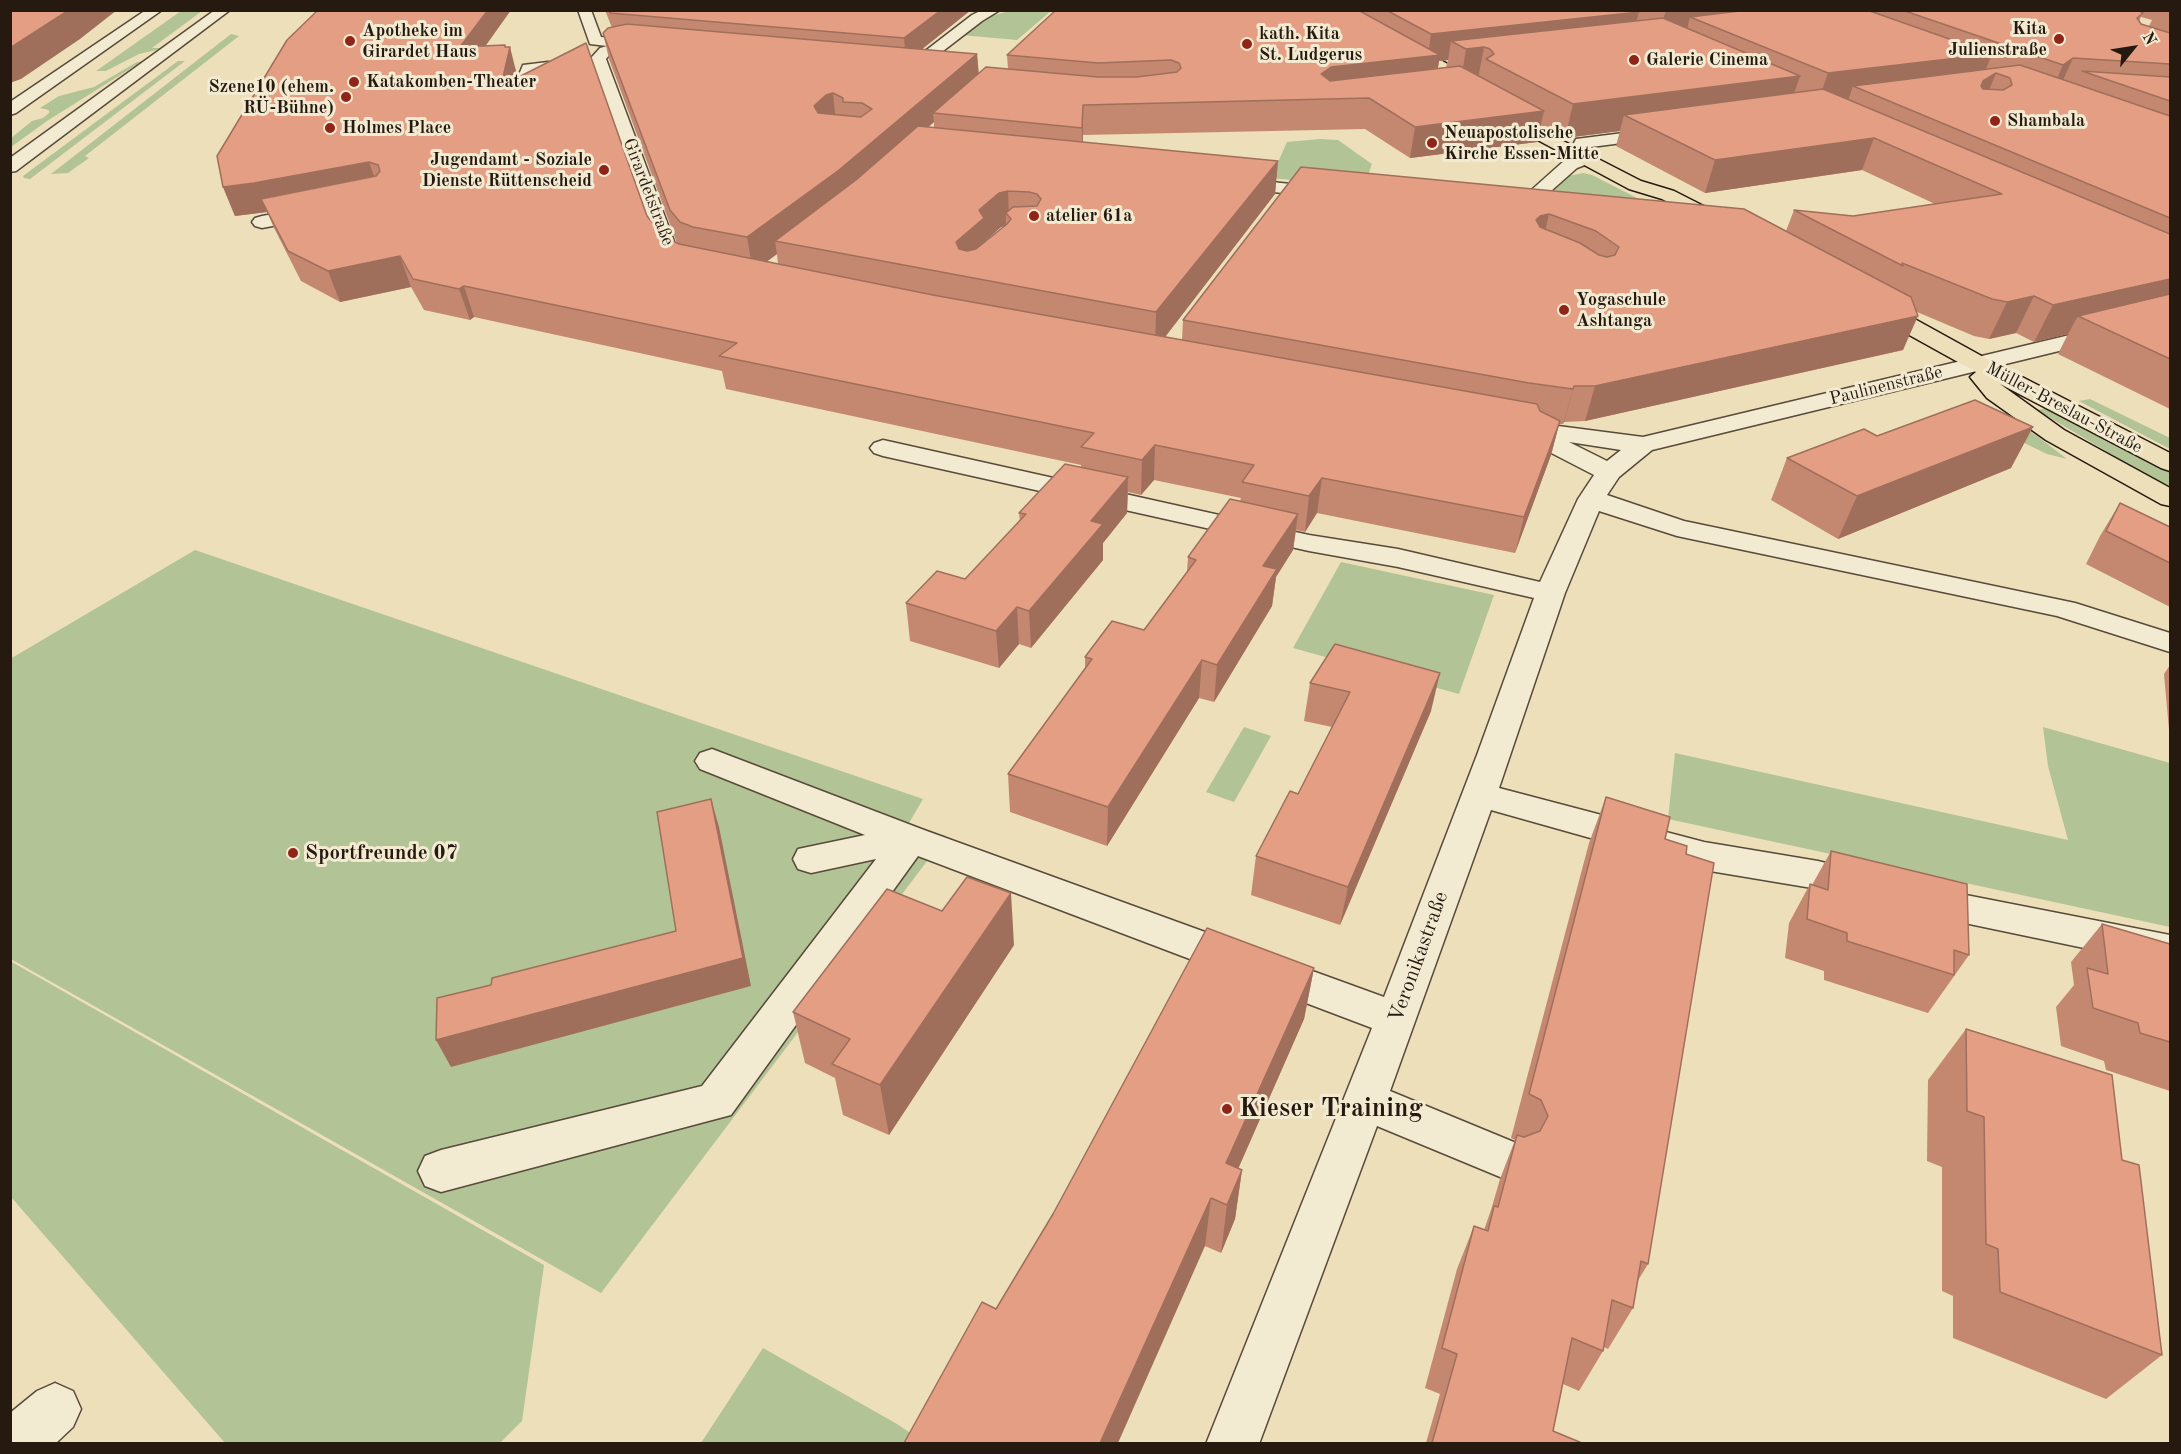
<!DOCTYPE html>
<meta charset="utf-8">
<style>
body{margin:0}
#map{position:relative;width:2181px;height:1454px;overflow:hidden;background:#eddfba;font-family:"Old Standard TT",serif}
canvas{display:block}
.frame{position:absolute;inset:0;border:12px solid #251910;pointer-events:none}
.north{position:absolute;left:2103px;top:18px;width:60px;height:60px;-webkit-text-stroke:4px #f3ead2;paint-order:stroke;rotate:60deg;font-size:16px;font-weight:700;line-height:24px;text-align:center;color:#251910}
.north::after{content:'';display:block;margin:auto;width:21px;height:27px;background:#251910;clip-path:polygon(50% 0,100% 100%,50% 72%,0 100%)}
</style>
<div id="map">
<canvas width="2181" height="1454"></canvas>
<div class="frame"></div>
<div class="north">N</div>
</div>
<script>
const context = document.querySelector('canvas').getContext('2d');
context.lineJoin = 'round';
function fillPath(path, color) {
  context.fillStyle = color;
  context.fill(path, 'evenodd');
}
function toPath(rows) {
  const path = new Path2D();
  for (const r of rows) {
    path.moveTo(r[0], r[1]);
    for (let i = 2; i < r.length; i += 2) path.lineTo(r[i], r[i + 1]);
  }
  return path;
}
function stroke(path, color, width, dash) {
  context.strokeStyle = color;
  context.lineWidth = width;
  context.lineCap = dash ? 'butt' : 'round';
  context.setLineDash(dash || []);
  context.stroke(path);
}
function write(font, color, halo, rows, align = 'center') {
  context.font = font + ' "Old Standard TT",serif';
  context.lineWidth = 6;
  context.setLineDash([]);
  context.textBaseline = 'middle';
  context.strokeStyle = halo;
  context.fillStyle = color;
  for (const [text, x, y, turn = 0] of rows) {
    context.save();
    context.translate(x, y);
    context.rotate((+turn || 0) * Math.PI / 180);
    context.textAlign = isNaN(turn) ? turn : align;
    if (halo) context.strokeText(text, 0, 0);
    context.fillText(text, 0, 0);
    context.restore();
  }
}
fillPath(toPath([
 [181,11,202,11,152,48,165,48,139,54,106,71,96,71],
 [1010,11,1051,11,1017,40,961,35,983,18],
 [231,34,239,36,85,156,89,158,68,173,51,174],
 [147,61,141,62,47,121,11,147,11,138,32,121,43,118,49,113,49,110,40,108,59,96,94,87,137,62],
 [178,61,185,61,30,179,24,178,23,176],
 [1320,139,1338,140,1372,164,1364,187,1271,178,1287,142],
 [1583,173,1592,175,1686,223,1547,195,1569,176],
 [2090,399,2170,438,2170,449,2079,401],
 [2046,408,2170,473,2170,486,2141,472,2037,410],
 [2020,425,2037,436,2067,459,2047,454,2022,442],
 [195,550,923,799,909,823,946,836,601,1293,11,959,10,659],
 [1341,562,1494,595,1459,694,1293,648],
 [1244,727,1271,736,1234,802,1206,792],
 [2043,727,2170,763,2170,927,1668,819,1675,753,2068,840,2048,766],
 [10,961,544,1265,522,1421,500,1443,225,1443,11,1197],
 [763,1348,897,1424,925,1443,701,1443]
]), '#b2c395');
const minor = toPath([
 [146,10,162,10,16,113,10,115,10,102,146,10],
 [215,10,230,10,16,171,10,172,10,158,215,10],
 [578,10,591,10,601,37,633,40,640,44,638,47,610,54,606,59,675,244,686,257,697,262,700,266,697,270,690,272,672,265,656,245,591,58,600,48,607,46,590,44,578,10],
 [982,10,1000,10,982,21,917,71,907,71,905,68,907,65,972,15,982,10],
 [548,62,553,63,555,66,553,69,535,72,531,80,526,82,518,77,523,65,548,62],
 [1663,128,1671,133,1669,137,1591,147,1593,159,1590,163,1577,168,1525,214,1518,216,1511,214,1509,210,1565,160,1575,156,1574,143,1576,139,1663,128],
 [1232,178,1330,188,1336,189,1339,193,1336,197,1330,198,1226,187,1223,183,1226,179,1232,178],
 [313,207,320,209,322,213,320,217,262,228,255,226,252,222,255,218,262,216,313,207],
 [2170,311,2170,324,1652,450,1619,477,1607,495,1684,521,2075,603,2170,633,2170,652,2057,616,1677,536,1599,511,1565,593,1499,788,1704,842,1818,861,1861,872,1874,876,1880,886,1874,896,1861,900,1818,889,1704,870,1491,810,1390,1091,1521,1145,1527,1159,1521,1173,1505,1179,1377,1126,1259,1444,1206,1444,1372,1028,918,856,731,1115,441,1192,425,1186,418,1171,425,1156,441,1150,702,1086,876,859,811,873,798,869,793,859,798,849,865,835,700,769,695,761,700,753,712,749,924,830,1384,997,1477,755,1534,598,1398,567,1309,551,883,456,874,453,870,448,874,443,883,440,1309,535,1398,549,1540,582,1578,499,1594,475,1532,443,1529,437,1503,432,1500,427,1503,422,1512,420,1643,437,2170,311],
 [1569,442,1621,450,1607,461,1569,442],
 [1925,887,2170,935,2170,966,1912,912,1906,902,1912,892,1925,887],
 [55,1383,73,1391,81,1409,73,1427,55,1444,10,1444,10,1413,37,1391,55,1383]
]);
const major = toPath([
 [1336,10,1353,10,1493,90,1490,93,1480,93,1336,10],
 [1499,108,1641,181,1674,191,1731,220,1734,224,1731,228,1724,230,1717,228,1662,199,1629,189,1493,116,1491,113,1499,108],
 [1874,300,1882,301,1987,359,2170,453,2170,471,2161,468,2000,384,2064,430,2170,488,2170,506,2161,504,2046,440,1987,398,1970,377,1976,372,1866,311,1863,306,1866,301,1874,300]
]);
stroke(minor, '#574a3a', 3);
stroke(major, '#251910', 3);
fillPath(minor, '#f3ead2');
fillPath(major, '#eddfba');
fillPath(toPath([
 [318,10,511,10,485,46,506,47,516,71,515,80,647,216,664,236,677,243,609,59,603,33,612,28,605,10,971,10,922,49,977,54,979,74,1008,69,1007,55,1056,10,2170,10,2170,409,2058,354,2068,334,2034,342,2016,333,1989,339,1974,336,1917,312,1903,350,1585,421,1564,422,1563,424,1559,424,1551,455,1515,553,1317,513,1305,532,1296,530,1293,550,1276,577,1272,606,1214,702,1199,698,1107,846,1010,812,1008,774,1085,669,1085,657,1144,630,1187,572,1188,557,1240,501,1241,498,1154,480,1141,495,1128,492,1127,513,1103,543,1103,560,1031,648,1019,644,999,668,910,641,906,603,965,579,1020,522,1019,513,1081,467,1081,465,726,389,722,371,474,317,470,320,424,310,411,287,340,302,301,281,274,228,267,212,235,216,223,187],
 [2141,17,2152,20,2149,26,2141,24,2139,21],
 [1448,60,1446,67,1438,68,1439,61],
 [934,122,934,127,928,127],
 [1540,125,1565,138,1620,131,1616,146,1705,193,1862,170,1935,204,1853,216,1794,210,1786,231,1301,167,1183,320,1182,340,1165,337,1275,194,1278,161,1083,142,1083,135,1365,129,1410,158,1537,142],
 [1006,226,985,242,1001,227],
 [777,254,778,264,767,261],
 [1877,436,2011,468,1838,539,1771,500,1787,458],
 [2120,503,2170,527,2170,607,2086,564,2100,536],
 [2170,665,2170,741,2164,674],
 [1310,683,1431,711,1340,925,1251,895,1256,856,1298,794,1332,727,1304,721],
 [1606,797,1665,839,1648,1264,1637,1282,1633,1308,1608,1349,1604,1347,1603,1351,1579,1391,1563,1384,1553,1431,1582,1443,1426,1443,1440,1394,1425,1388,1457,1269,1474,1226,1484,1230,1491,1210,1500,1179,1515,1140,1511,1138,1589,843],
 [1831,851,1969,955,1928,1013,1824,980,1824,971,1785,958,1789,923,1810,884,1812,885],
 [942,911,1014,945,889,1135,843,1115,835,1078,805,1063,793,1012],
 [2102,924,2170,944,2170,1091,2106,1070,2104,1061,2061,1046,2056,1007,2074,985,2071,962],
 [1314,968,1304,1019,1238,1169,1242,1170,1235,1219,1221,1253,1205,1246,996,1309],
 [1966,1029,2122,1160,2162,1355,2106,1399,1953,1338,1953,1296,1942,1291,1942,1167,1927,1161,1928,1080]
]), '#c48871');
fillPath(toPath([
 [69,10,117,10,80,39,21,79,10,83,10,48],
 [488,10,511,10,467,72,460,47],
 [941,10,971,10,906,62,904,38],
 [1666,10,1863,10,1690,17,1686,33,1659,36],
 [1639,12,1632,39,1490,49,1484,47,1478,79,1461,81,1466,49,1451,41,1448,60,1439,61,1435,84,1318,99,1321,74,1331,67,1428,56,1431,34],
 [505,45,508,54,510,47,516,71,509,112,501,86],
 [977,54,979,81,933,113,934,122,843,202,775,241,777,254,753,272,747,237],
 [1992,54,1980,84,1853,86,1848,101,1817,105,1828,73],
 [2073,58,2060,87,2050,94,2063,65],
 [1996,73,1984,103,1970,111,1983,81],
 [1800,76,1789,109,1624,115,1620,131,1565,138,1573,104],
 [833,93,836,122,818,136,814,106,826,95],
 [1083,105,1083,135,1082,159,1082,128],
 [1544,111,1537,142,1410,158,1415,127],
 [1874,138,1862,170,1705,193,1715,160],
 [1278,161,1275,194,1155,350,1156,312],
 [369,162,379,190,261,199,267,212,235,216,223,187],
 [1008,191,1009,217,1006,213,1006,226,1001,227,985,241,986,253,960,276,956,242,979,210,999,193],
 [1549,214,1542,245,1536,220,1540,216],
 [400,256,411,287,340,302,328,271],
 [2170,279,2170,310,2078,316,2068,334,2034,342,2053,305],
 [464,286,474,317,470,320,459,289],
 [2034,296,2016,333,1989,339,2007,302],
 [1918,316,1903,350,1585,421,1595,386],
 [1574,386,1564,422,1563,424,1573,389],
 [1560,421,1551,455,1515,553,1524,517],
 [2033,427,2011,468,1838,539,1857,496],
 [1155,445,1154,480,1141,495,1142,460],
 [1128,477,1127,513,1103,543,1103,560,1031,648,1029,611,1091,521],
 [1322,478,1317,513,1305,532,1309,496],
 [1298,514,1293,550,1276,577,1272,606,1214,702,1217,665,1263,566],
 [1017,607,1019,644,999,668,996,631],
 [1202,660,1199,698,1107,846,1108,807],
 [1440,673,1431,711,1340,925,1348,887],
 [711,799,719,827,751,986,451,1067,436,1040,743,958],
 [1011,893,1014,945,889,1135,880,1085],
 [1314,968,1304,1019,1223,1203,1226,1163],
 [1242,1170,1235,1219,1221,1253,1227,1205],
 [1211,1198,1205,1246,1118,1443,1100,1443]
]), '#a06f5c');
const building = toPath([
 [10,10,69,10,10,48,10,10],
 [318,10,488,10,460,47,505,45,505,47,510,47,501,86,586,43,647,216,664,236,679,244,933,295,1537,404,1540,411,1560,421,1524,517,1322,478,1309,496,1242,482,1254,465,1155,445,1142,460,1081,447,1094,433,719,356,737,343,464,286,459,289,413,279,400,256,328,271,288,251,261,199,376,176,380,171,378,165,369,162,254,183,223,187,217,156,287,40,318,10],
 [609,10,941,10,904,38,610,13,609,10],
 [1056,10,1358,10,1440,55,1331,67,1321,74,1330,81,1460,66,1544,111,1415,127,1369,98,1083,105,1082,128,933,113,986,67,1098,77,1137,77,1177,72,1181,68,1179,63,1171,60,1098,63,1007,55,1056,10],
 [1386,10,1636,10,1639,12,1431,34,1386,10],
 [1748,10,1867,10,1992,54,1828,73,1690,17,1748,10],
 [1902,10,2137,10,2143,13,2137,18,2141,24,2170,33,2170,64,2073,58,2063,65,1902,10],
 [1663,18,1800,76,1573,104,1486,59,1494,54,1490,49,1484,47,1466,49,1451,41,1663,18],
 [627,24,977,54,839,170,747,237,693,227,680,222,670,210,603,33,608,28,627,24],
 [833,93,843,98,843,102,862,103,872,109,861,117,818,113,814,106,826,95,833,93],
 [2020,65,2170,116,2170,218,1853,86,2020,65],
 [1996,73,2010,78,2012,85,2003,90,1983,89,1981,86,1983,81,1996,73],
 [2082,71,2170,77,2170,101,2082,71],
 [1823,89,2170,234,2170,279,2053,305,2034,296,2007,302,1992,299,1902,263,1903,266,1794,210,1853,216,2002,194,1874,138,1715,160,1624,115,1823,89],
 [918,126,1278,161,1156,312,775,241,856,180,918,126],
 [1008,191,1029,192,1037,194,1041,199,1037,206,1013,207,1006,213,1011,219,1007,224,976,249,967,251,959,249,956,242,984,218,979,210,999,193,1008,191],
 [1301,167,1744,209,1911,297,1918,316,1595,386,1574,386,1573,389,1529,383,1183,320,1301,167],
 [1549,214,1596,231,1619,247,1615,255,1607,257,1599,255,1580,243,1540,227,1536,220,1540,216,1549,214],
 [2170,294,2170,359,2078,316,2170,294],
 [1975,400,2033,427,1857,496,1787,458,1864,429,1877,436,1975,400],
 [1065,464,1128,477,1091,521,1103,524,1029,611,1017,607,996,631,906,603,937,571,965,579,1026,514,1019,513,1065,464],
 [1230,499,1298,514,1263,566,1277,569,1217,665,1202,660,1108,807,1008,774,1092,659,1085,657,1112,621,1144,630,1196,560,1188,557,1230,499],
 [2120,503,2170,527,2170,563,2106,531,2120,503],
 [1335,644,1440,673,1348,887,1256,856,1290,791,1298,794,1350,692,1310,683,1335,644],
 [1606,797,1670,817,1665,839,1687,846,1686,854,1714,863,1648,1264,1641,1261,1633,1308,1612,1300,1603,1351,1572,1338,1553,1431,1582,1443,1432,1443,1457,1354,1442,1348,1474,1226,1488,1231,1494,1206,1498,1207,1517,1135,1524,1137,1540,1131,1548,1116,1541,1100,1529,1094,1606,797],
 [711,799,743,958,436,1040,437,998,491,985,492,978,676,931,657,812,711,799],
 [1831,851,1967,884,1969,955,1954,950,1954,975,1847,941,1847,933,1807,919,1810,884,1828,890,1831,851],
 [967,877,1011,893,880,1085,832,1064,850,1039,793,1012,887,889,942,911,967,877],
 [2102,924,2170,944,2170,1042,2140,1033,2138,1023,2093,1008,2087,968,2108,974,2102,924],
 [1207,928,1314,968,1226,1163,1242,1170,1227,1205,1211,1198,1100,1443,904,1443,982,1302,996,1309,1053,1214,1207,928],
 [1966,1029,2112,1075,2122,1160,2139,1165,2162,1355,2000,1292,1998,1249,1986,1244,1984,1117,1967,1111,1966,1029]
]);
fillPath(building, '#e49e83');
stroke(building, '#a06f5c', 1.5);
for (const [x, y, r, color] of [
 [2059,39,6,"#8f2418"],
 [350,41,6,"#8f2418"],
 [1247,44,6,"#8f2418"],
 [1634,60,6,"#8f2418"],
 [354,82,6,"#8f2418"],
 [346,97,6,"#8f2418"],
 [1995,121,6,"#8f2418"],
 [330,128,6,"#8f2418"],
 [1432,143,6,"#8f2418"],
 [604,170,6,"#8f2418"],
 [1034,216,6,"#8f2418"],
 [1564,310,6,"#8f2418"],
 [293,853,6,"#8f2418"],
 [1227,1109,6,"#8f2418"]
]) {
  const dot = new Path2D();
  dot.arc(x, y, r, 0, 2 * Math.PI);
  context.fillStyle = color;
  context.fill(dot);
  stroke(dot, '#f3ead2', 2);
}
write('bold 18px', '#251910', '#f3ead2', [
 ["Kita",2047,29,"right"],
 ["Julienstraße",2047,50,"right"],
 ["Apotheke im",362,31],
 ["Girardet Haus",362,52],
 ["kath. Kita",1259,34],
 ["St. Ludgerus",1259,55],
 ["Galerie Cinema",1646,60],
 ["Katakomben-Theater",366,82],
 ["Szene10 (ehem.",334,87,"right"],
 ["RÜ-Bühne)",334,108,"right"],
 ["Shambala",2007,121],
 ["Holmes Place",342,128],
 ["Neuapostolische",1444,133],
 ["Kirche Essen-Mitte",1444,154],
 ["Jugendamt - Soziale",592,160,"right"],
 ["Dienste Rüttenscheid",592,181,"right"],
 ["atelier 61a",1046,216],
 ["Yogaschule",1576,300],
 ["Ashtanga",1576,321]
], 'left');
write('18px', '#251910', '#f3ead2', [
 ["Girardetstraße",648,192,69],
 ["Paulinenstraße",1886,386,-14],
 ["Müller-Breslau-Straße",2064,408,28]
]);
write('bold 21px', '#251910', '#f3ead2', [
 ["Sportfreunde 07",305,853]
], 'left');
write('21px', '#251910', '#f3ead2', [
 ["Veronikastraße",1419,957,-70]
]);
write('bold 26px', '#251910', '#f3ead2', [
 ["Kieser Training",1239,1109]
], 'left');
</script>
